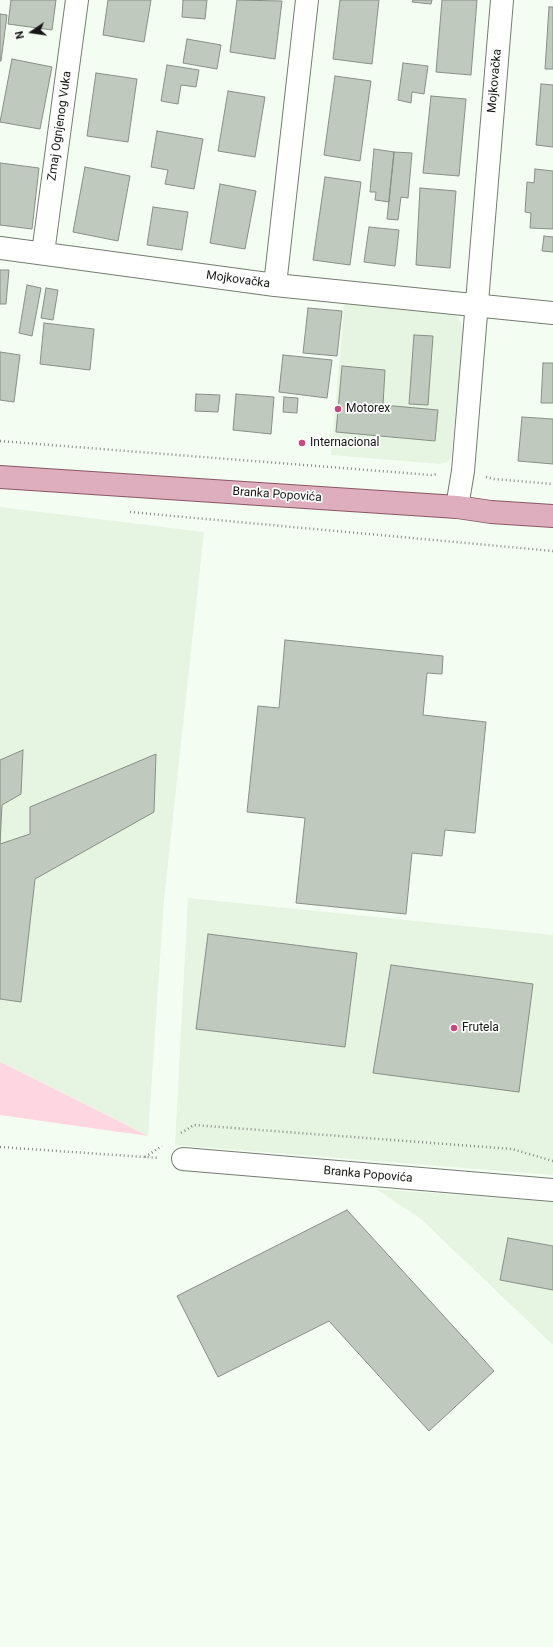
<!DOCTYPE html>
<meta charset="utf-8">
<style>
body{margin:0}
#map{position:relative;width:553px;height:1647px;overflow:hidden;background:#f4fdf1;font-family:Roboto,sans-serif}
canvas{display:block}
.north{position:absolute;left:12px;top:12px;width:40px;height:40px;-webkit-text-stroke:3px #fff;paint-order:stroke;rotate:257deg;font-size:11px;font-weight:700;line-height:16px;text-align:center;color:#141713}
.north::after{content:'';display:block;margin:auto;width:14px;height:18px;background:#141713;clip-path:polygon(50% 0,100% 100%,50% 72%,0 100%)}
</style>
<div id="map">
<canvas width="553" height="1647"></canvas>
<div class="north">N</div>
</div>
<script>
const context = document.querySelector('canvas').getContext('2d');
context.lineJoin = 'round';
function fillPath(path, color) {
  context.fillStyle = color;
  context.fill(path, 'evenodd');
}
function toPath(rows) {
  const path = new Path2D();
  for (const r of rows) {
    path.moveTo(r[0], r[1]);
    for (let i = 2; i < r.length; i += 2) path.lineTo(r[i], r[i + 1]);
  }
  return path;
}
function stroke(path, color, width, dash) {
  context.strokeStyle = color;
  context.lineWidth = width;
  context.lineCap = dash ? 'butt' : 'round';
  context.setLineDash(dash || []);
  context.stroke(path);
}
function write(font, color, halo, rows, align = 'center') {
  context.font = font + ' Roboto,sans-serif';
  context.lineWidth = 3.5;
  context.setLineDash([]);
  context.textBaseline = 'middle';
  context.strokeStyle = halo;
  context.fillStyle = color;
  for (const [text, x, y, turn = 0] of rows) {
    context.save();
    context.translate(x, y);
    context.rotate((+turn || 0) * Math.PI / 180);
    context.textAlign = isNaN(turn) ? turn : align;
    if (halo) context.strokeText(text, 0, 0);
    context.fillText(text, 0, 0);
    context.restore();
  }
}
fillPath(toPath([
 [345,297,454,314,460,321,463,327,463,344,451,459,447,462,440,464,331,455],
 [0,507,204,532,164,899,148,1136,0,1062],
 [188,898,553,935,553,1175,175,1145],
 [376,1189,553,1202,553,1345,421,1219]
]), '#e6f4e2');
fillPath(toPath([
 [0,1062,148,1136,0,1115]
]), '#fed6e2');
const building = toPath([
 [11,0,56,0,52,30,8,24,11,0],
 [108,0,151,0,144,42,103,35,108,0],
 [183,0,207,0,205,19,182,17,183,0],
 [237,0,282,1,275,59,230,52,237,0],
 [340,0,379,0,372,64,333,59,340,0],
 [413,0,432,0,431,4,412,2,413,0],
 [442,0,477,0,471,75,436,72,442,0],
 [549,7,553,7,553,69,545,69,549,7],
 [0,14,7,15,1,61,0,61,0,14],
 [187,39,221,45,217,69,183,63,187,39],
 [12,59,52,67,40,129,0,122,12,59],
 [403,63,428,66,424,94,412,92,411,103,398,100,403,63],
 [167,65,199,70,196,87,181,85,178,104,161,101,167,65],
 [96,73,137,79,128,142,87,136,96,73],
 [335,76,371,81,360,161,324,155,335,76],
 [541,84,553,85,553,147,536,145,541,84],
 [228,91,265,97,255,157,218,151,228,91],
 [431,96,466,99,459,176,423,173,431,96],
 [157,131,203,139,194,189,165,184,168,170,151,167,157,131],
 [374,149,394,152,389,202,375,200,376,192,370,192,374,149],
 [394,152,412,153,408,198,401,197,398,220,387,219,394,152],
 [0,163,39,168,32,229,0,225,0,163],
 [85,167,130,176,118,241,73,232,85,167],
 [535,169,553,171,553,229,530,228,531,213,525,212,527,182,534,183,535,169],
 [325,177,361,182,350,265,313,260,325,177],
 [220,184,256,191,245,249,210,243,220,184],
 [420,188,456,191,450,268,416,265,420,188],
 [153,207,188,212,182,250,147,245,153,207],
 [369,227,399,230,395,266,364,262,369,227],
 [544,236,553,237,553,252,542,251,544,236],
 [0,270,9,270,6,304,0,304,0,270],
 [27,285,41,288,32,336,19,333,27,285],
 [46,288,58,290,53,320,41,318,46,288],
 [308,308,342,311,337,356,303,353,308,308],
 [44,323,94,329,90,370,40,364,44,323],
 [414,335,433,336,428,405,409,404,414,335],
 [0,352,20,355,14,402,0,400,0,352],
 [283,355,332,360,327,398,279,392,283,355],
 [543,363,553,363,553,403,541,403,543,363],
 [342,366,385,370,383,405,438,410,435,441,336,432,342,366],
 [196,394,220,395,218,412,195,411,196,394],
 [236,394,274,397,271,434,233,430,236,394],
 [284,397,298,398,297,413,283,412,284,397],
 [522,417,553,419,553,464,518,461,522,417],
 [285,640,443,656,442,674,427,673,423,715,486,722,475,833,445,830,442,856,412,853,406,914,296,903,305,818,247,812,258,706,279,708,285,640],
 [23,750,21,794,2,805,0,844,30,834,30,807,156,754,154,812,35,879,21,1002,0,999,0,760,23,750],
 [208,934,357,953,345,1047,196,1029,208,934],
 [391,965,533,984,519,1092,373,1073,391,965],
 [347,1210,494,1371,429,1431,329,1321,218,1377,177,1296,347,1210],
 [508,1238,553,1246,553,1290,500,1280,508,1238]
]);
fillPath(building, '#c0c9be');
stroke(building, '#889086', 1);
const minor = toPath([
 [0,248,275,285,553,313],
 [43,253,77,0],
 [275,285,307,0],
 [457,507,463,471,502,0],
 [183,1159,553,1190]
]);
const primary = toPath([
 [0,477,457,507,491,512,553,516]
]);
stroke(minor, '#747c72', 24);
stroke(primary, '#895666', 24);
stroke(toPath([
 [0,441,431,475,437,474],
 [486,477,494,479,553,484],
 [130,512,553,551],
 [181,1133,194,1125,512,1149,553,1161],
 [0,1147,159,1158],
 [145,1157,162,1146]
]), '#868c84', 2.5, [1, 3]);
stroke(minor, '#fff', 22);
stroke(primary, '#deaebe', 22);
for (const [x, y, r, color] of [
 [338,409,4,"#ce447e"],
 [302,443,4,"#ce447e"],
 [454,1028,4,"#ce447e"]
]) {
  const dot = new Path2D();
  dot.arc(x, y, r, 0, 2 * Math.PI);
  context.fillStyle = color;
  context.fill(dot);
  stroke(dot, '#fff', 1.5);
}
write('12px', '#141713', '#fff', [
 ["Mojkovačka",495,81,-85],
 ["Zmaj Ognjenog Vuka",60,126,-82],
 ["Mojkovačka",238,280,8],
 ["Branka Popovića",277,495,4],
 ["Branka Popovića",368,1175,5]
]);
write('12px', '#141713', '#fff', [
 ["Motorex",346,409],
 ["Internacional",310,443],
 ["Frutela",462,1028]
], 'left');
</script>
